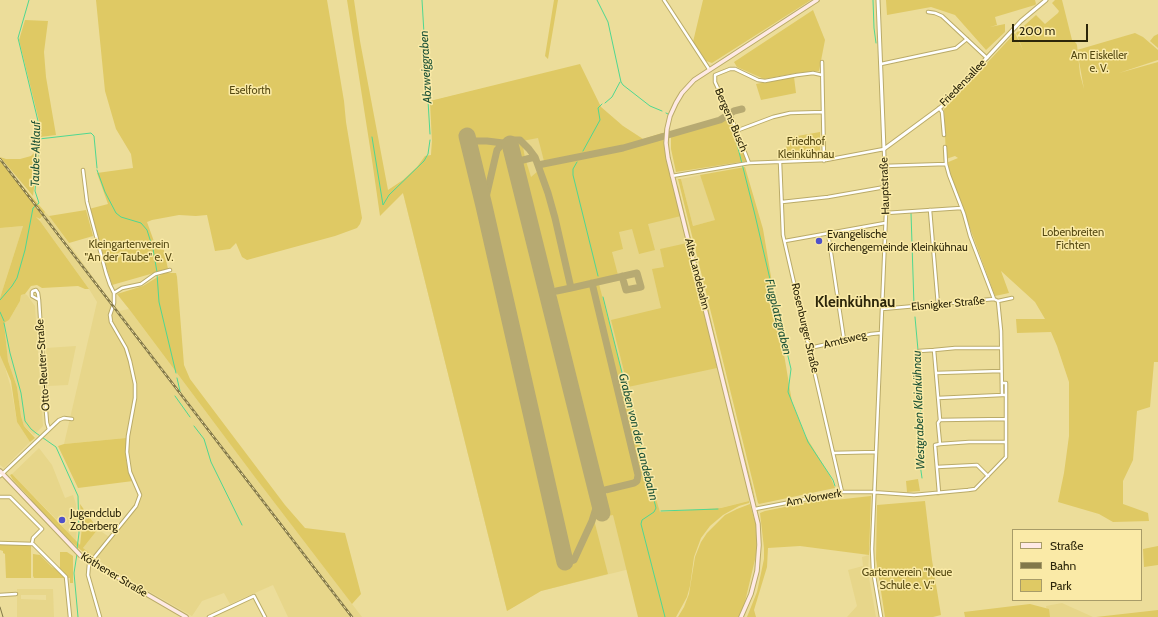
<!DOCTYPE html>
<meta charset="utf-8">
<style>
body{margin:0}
#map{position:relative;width:1158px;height:617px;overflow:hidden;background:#ecdd9a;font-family:Cabin,sans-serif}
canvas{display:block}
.legend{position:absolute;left:1012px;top:529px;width:130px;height:72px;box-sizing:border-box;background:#faeaa7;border:1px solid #a89c68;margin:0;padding:5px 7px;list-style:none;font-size:12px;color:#2c260a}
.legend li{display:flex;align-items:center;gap:8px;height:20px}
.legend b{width:20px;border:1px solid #a89c68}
.scale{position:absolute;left:1012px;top:24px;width:76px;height:18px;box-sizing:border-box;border:2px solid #2c260a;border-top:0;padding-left:5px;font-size:12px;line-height:14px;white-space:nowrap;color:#2c260a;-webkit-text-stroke:3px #faeaa7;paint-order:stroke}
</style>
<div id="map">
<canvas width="1158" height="617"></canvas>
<ul class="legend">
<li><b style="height:5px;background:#feeae5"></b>Straße</li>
<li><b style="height:5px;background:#82784a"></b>Bahn</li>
<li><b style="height:11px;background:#dfc964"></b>Park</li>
</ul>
<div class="scale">200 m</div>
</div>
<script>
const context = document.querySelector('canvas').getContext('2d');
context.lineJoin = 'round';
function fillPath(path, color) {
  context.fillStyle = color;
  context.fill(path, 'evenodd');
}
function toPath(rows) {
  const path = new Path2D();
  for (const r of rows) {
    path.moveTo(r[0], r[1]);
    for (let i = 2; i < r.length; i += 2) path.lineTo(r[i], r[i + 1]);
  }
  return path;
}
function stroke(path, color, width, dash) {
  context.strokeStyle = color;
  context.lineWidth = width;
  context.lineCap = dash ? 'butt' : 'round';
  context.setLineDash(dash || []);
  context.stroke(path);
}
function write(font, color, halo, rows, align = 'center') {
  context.font = font + ' Cabin,sans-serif';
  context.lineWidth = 3;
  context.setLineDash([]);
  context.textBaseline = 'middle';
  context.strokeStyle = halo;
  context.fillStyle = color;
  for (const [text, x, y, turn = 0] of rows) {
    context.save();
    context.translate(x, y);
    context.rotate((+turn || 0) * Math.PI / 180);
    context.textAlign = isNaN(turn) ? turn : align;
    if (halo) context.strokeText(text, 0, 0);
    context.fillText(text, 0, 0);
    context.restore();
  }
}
fillPath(toPath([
 [579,66,601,107,623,126,643,139,664,133,664,147,666,158,749,493,749,501,721,508,660,512,644,523,654,563,541,591,507,611,403,193,431,155,432,141,430,101],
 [700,175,716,220,693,226,681,179],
 [45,212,49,216,98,284,119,311,129,309,254,476,362,617,288,617,273,585,230,604,224,593,202,601,192,616,110,569,83,548,98,529,109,537,134,507,138,493,129,473,126,461,126,438,64,444,97,302,89,289,40,221],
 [23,226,0,298,0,228],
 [25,294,27,295,35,306,43,426,34,435,24,426,21,416,17,387,8,361,4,323,9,320,20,301,21,295],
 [76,346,68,385,48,386,46,348],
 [0,350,11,388,17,422,30,442,4,468,0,465],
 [39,448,52,465,65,498,73,495,76,504,77,526,76,542,58,521,12,474],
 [869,555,868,572,876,617,847,617,857,606,848,570,863,566,862,557],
 [17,589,53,589,54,617,17,617],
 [21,595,46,595,46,600,21,599],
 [1062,603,1093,617,1048,617,1046,606]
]), '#e7d68a');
fillPath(toPath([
 [96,0,327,0,344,101,346,122,362,218,360,224,357,228,335,236,247,260,242,257,236,243,230,249,215,251,207,215,196,216,179,215,152,220,147,222,156,247,163,246,168,269,112,285,89,209,108,204,97,173,133,168,131,154,116,129,105,91],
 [347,0,354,0,360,41,388,190,403,180,417,167,425,156,431,155,432,141,430,101,580,64,601,107,623,126,643,139,662,133,666,158,681,216,648,224,655,250,639,254,632,229,619,232,623,249,612,252,618,275,557,289,551,285,520,164,522,162,526,161,531,177,545,165,538,138,522,141,525,158,521,159,519,158,515,142,506,144,596,508,599,518,594,520,608,574,541,591,507,611,403,193,380,216,372,160],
 [554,0,558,0,548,59,545,56],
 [703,0,811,0,712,63,706,61,693,42],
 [886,0,1035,0,1036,4,1035,5,995,17,997,25,990,27,1005,24,1005,32,986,50,955,15,931,7,887,15],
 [1055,0,1062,0,1072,40,1076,43,1077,45,1080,74,1084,89,1077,50,1135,33,1143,37,1158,50,1158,60,1119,73,1158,62,1158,362,1154,362,1150,407,1137,411,1133,460,1123,481,1123,504,1148,513,1149,521,1113,522,1099,514,1058,502,1064,473,1069,436,1069,382,1057,346,1051,332,1017,333,1016,319,1045,319,1035,302,1001,271,1009,293,995,296,946,163,958,158,955,156,946,159,944,109,1015,33,1023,50,1016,33,1036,15,1045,24,1058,13,1059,11,1052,3],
 [813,10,825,40,819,71,797,73,764,79,737,67,734,62],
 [25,20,48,21,44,52,46,77,56,135,40,137,40,125,19,40],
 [1158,34,1158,48,1150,41,1154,36],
 [794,77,796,93,761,100,756,84],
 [729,118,747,161,676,172,671,149,671,136,713,124],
 [820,132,820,161,787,162,786,138],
 [35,152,38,158,33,196,0,157,6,159,20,159,31,156],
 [0,160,45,212,40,219,36,217,40,221,89,289,85,289,78,286,42,288,37,285,31,286,25,294,21,295,20,301,9,320,4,323,8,361,17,387,21,416,24,426,35,438,30,442,17,422,11,381,0,355,0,298,23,226,0,228],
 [745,167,763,229,792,402,805,435,830,476,835,488,759,504,758,503,678,179,681,179,693,226,715,220,700,175],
 [678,186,729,393,728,394,676,187],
 [86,210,93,236,69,243,49,216],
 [687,243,717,368,628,387,611,320,661,308,652,269,664,267,660,249],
 [164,273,176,273,177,277,184,365,190,379,285,505,305,528,345,533,361,594,352,604,254,476,129,309,117,294,143,286],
 [599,284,650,480,660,512,721,508,749,501,749,503,739,506,723,515,710,526,701,538,694,557,690,586,687,597,676,617,638,617,613,515,608,516,603,498,607,493,606,488,600,484,554,299,558,293],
 [729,394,753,489,756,504,728,395],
 [126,438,126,461,133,481,78,488,58,446,64,444],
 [12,474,80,545,82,527,80,504,98,529,83,548,92,555,90,558,67,538,33,503,30,498,13,480,10,475],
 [918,479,920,491,907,492,906,481],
 [871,496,869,555,800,546,768,548,767,567,754,610,756,617,747,617,757,592,764,559,764,548,760,513,765,511,824,499,824,498,835,500],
 [925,501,932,560,941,615,933,617,885,617,876,559,877,505],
 [750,504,756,525,757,551,744,606,739,617,678,617,684,607,689,594,695,557,701,542,707,533,725,515,737,509],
 [0,545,31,545,31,578,6,578,5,554,3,553,3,551,0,550],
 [1158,546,1158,565,1144,567,1143,549],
 [60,552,67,552,73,556,73,583,70,583,70,578,34,578,33,576,33,554,40,555,52,567,57,570,60,567],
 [1030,604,1049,609,1050,617,965,617,964,612],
 [1158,610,1158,617,1096,617]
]), '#dfc964');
stroke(toPath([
 [422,0,430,134],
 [597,0,608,22,621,82,623,85,650,106,662,111],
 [873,0,874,28,876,43],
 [605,103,612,97,620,82],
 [666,113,668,114],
 [372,137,383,205,389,195,424,161,428,154,430,140],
 [39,139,91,133,94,136,97,168],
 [736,140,755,215,791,369,788,392,808,442,833,480,835,486],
 [583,151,600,120,598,108,602,104],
 [577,162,573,169,573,175,598,276],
 [97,170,105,192,116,213,121,217,141,223,147,230,153,249,157,272],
 [911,213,914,305],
 [157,274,159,302,176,373],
 [603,297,656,508,654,512,642,520,641,524,665,617],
 [0,300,12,286,17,278,25,250,33,208,39,203,35,191,39,141,38,121,18,38,29,0],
 [0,312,4,321],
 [915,317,920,372,921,402,919,457,922,478],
 [4,323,10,353,21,393,25,421,31,429,36,433,56,447,78,496,79,533,77,549],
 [177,378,180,391],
 [175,396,190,417],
 [194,426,204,439,211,462,242,525],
 [661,511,718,509],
 [77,554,74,573,78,617]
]), '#4fd791', 1);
stroke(toPath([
 [468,141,487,141,503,143],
 [515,162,535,157,548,193,555,218,571,288],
 [538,165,623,148,720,120,734,111,742,109],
 [484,206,497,150,503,143,511,140,520,140,529,149,535,157],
 [592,283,638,475,637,481,634,483,597,492],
 [547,293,571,288,637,273,641,287,626,290,622,276],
 [565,562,574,560,592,521,596,508,601,507]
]), '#b7aa72', 7);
stroke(toPath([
 [467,136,484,206,565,562],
 [510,144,602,513]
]), '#b7aa72', 17);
const minor = toPath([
 [664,0,709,69],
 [928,12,935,13,942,16,987,58],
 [822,62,824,161],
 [881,64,956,48,967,39],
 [939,108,942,112,944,135],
 [736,131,773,117,790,113,823,112],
 [945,147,946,164,949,175,964,214,970,236,994,299],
 [780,162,783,235,842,492],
 [749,163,730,114,715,82,715,75,730,69,735,69,758,80,765,81,797,75,813,73,822,75],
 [884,166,946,164],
 [83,170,87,202,106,273,110,285,114,293,114,303,110,315,111,322,126,348,130,361,135,384,135,398,128,436,127,452,130,472,140,495,136,506,89,564,88,575,100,617],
 [672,176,749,163,826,160,884,149,886,213,872,549,873,570,881,617],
 [782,202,828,197,885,187],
 [930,210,938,305],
 [886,213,961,208],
 [828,233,844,340],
 [785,241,885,223],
 [114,293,122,288,141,284,155,274,170,270],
 [39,300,32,296,32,292,33,291,36,290,38,293,39,300,46,411,47,423,49,429],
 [882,309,994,299,998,301,1012,298],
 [810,348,871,334,881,333],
 [919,351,934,350],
 [936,373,1001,371],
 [1002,383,1006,383,1006,395],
 [938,398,1002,395],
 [940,420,1006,419],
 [940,444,969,442,1006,442],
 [833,453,876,452],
 [937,467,977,465,988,476],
 [0,476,59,420,64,418,72,419],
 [939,493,935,445,940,444,938,423,940,420,934,350,955,348,1001,348],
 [0,497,10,497,42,529,33,538,32,543],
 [755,509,842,492,871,492,914,495,968,490,975,489,1006,457,1006,395,1002,395,1001,331,998,301],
 [0,543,33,544,66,577,70,617],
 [0,595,16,594],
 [209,617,254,596,265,617]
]);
const tertiary = toPath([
 [878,0,884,149,941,107,1021,21,1046,0]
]);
const secondary = toPath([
 [0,471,81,556,186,617],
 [741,617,751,594,757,571,759,545,758,524,668,158,666,143,667,129,670,116,676,103,682,93,694,80,817,0]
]);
stroke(minor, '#baab69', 4.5);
stroke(tertiary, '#baab69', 5);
stroke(secondary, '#baab69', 5.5);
stroke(minor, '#fff', 2.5);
stroke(tertiary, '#fff', 3);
stroke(secondary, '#feeae5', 3.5);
stroke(toPath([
 [0,607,3,617]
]), '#82784a', 1);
const rail = toPath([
 [0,159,352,617]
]);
stroke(rail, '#82784a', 2.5);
stroke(rail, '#faeaa7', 1, [3]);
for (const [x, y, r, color] of [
 [819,241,4,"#5052c9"],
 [62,520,4,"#5052c9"]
]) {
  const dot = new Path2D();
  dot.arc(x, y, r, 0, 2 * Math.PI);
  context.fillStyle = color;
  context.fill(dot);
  stroke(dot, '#faeaa7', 1.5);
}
write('11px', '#544810', '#faeaa7', [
 ["Am Eiskeller",1099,56],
 ["e. V.",1099,69],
 ["Eselforth",250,91],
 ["Friedhof",806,142],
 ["Kleinkühnau",806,155],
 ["Lobenbreiten",1073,233],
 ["Fichten",1073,246],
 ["Kleingartenverein",129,245],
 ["\"An der Taube\" e. V.",129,258],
 ["Gartenverein \"Neue",907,573],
 ["Schule e. V.\"",907,586]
]);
write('11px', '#2c260a', '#faeaa7', [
 ["Friedensallee",963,83,-46],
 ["Bergens Busch",731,120,67],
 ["Hauptstraße",885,186,-92],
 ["Alte Landebahn",697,274,76],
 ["Elsnigker Straße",948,304,-5],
 ["Rosenburger Straße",805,328,77],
 ["Amtsweg",845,340,-14],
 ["Otto-Reuter-Straße",43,365,-94],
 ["Am Vorwerk",814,498,-10],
 ["Köthener Straße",114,575,31]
]);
write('11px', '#2c260a', '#faeaa7', [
 ["Evangelische",827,235],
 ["Kirchengemeinde Kleinkühnau",827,248],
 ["Jugendclub",70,514],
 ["Zoberberg",70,527]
], 'left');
write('italic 12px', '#1e5337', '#faeaa7', [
 ["Abzweiggraben",426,67,-93],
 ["Taube-Altlauf",36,154,-89],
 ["Flugplatzgraben",778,317,76],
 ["Westgraben Kleinkühnau",919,410,-92],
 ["Graben von der Landebahn",638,437,76]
]);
write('bold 15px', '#2c260a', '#faeaa7', [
 ["Kleinkühnau",855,303]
]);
</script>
